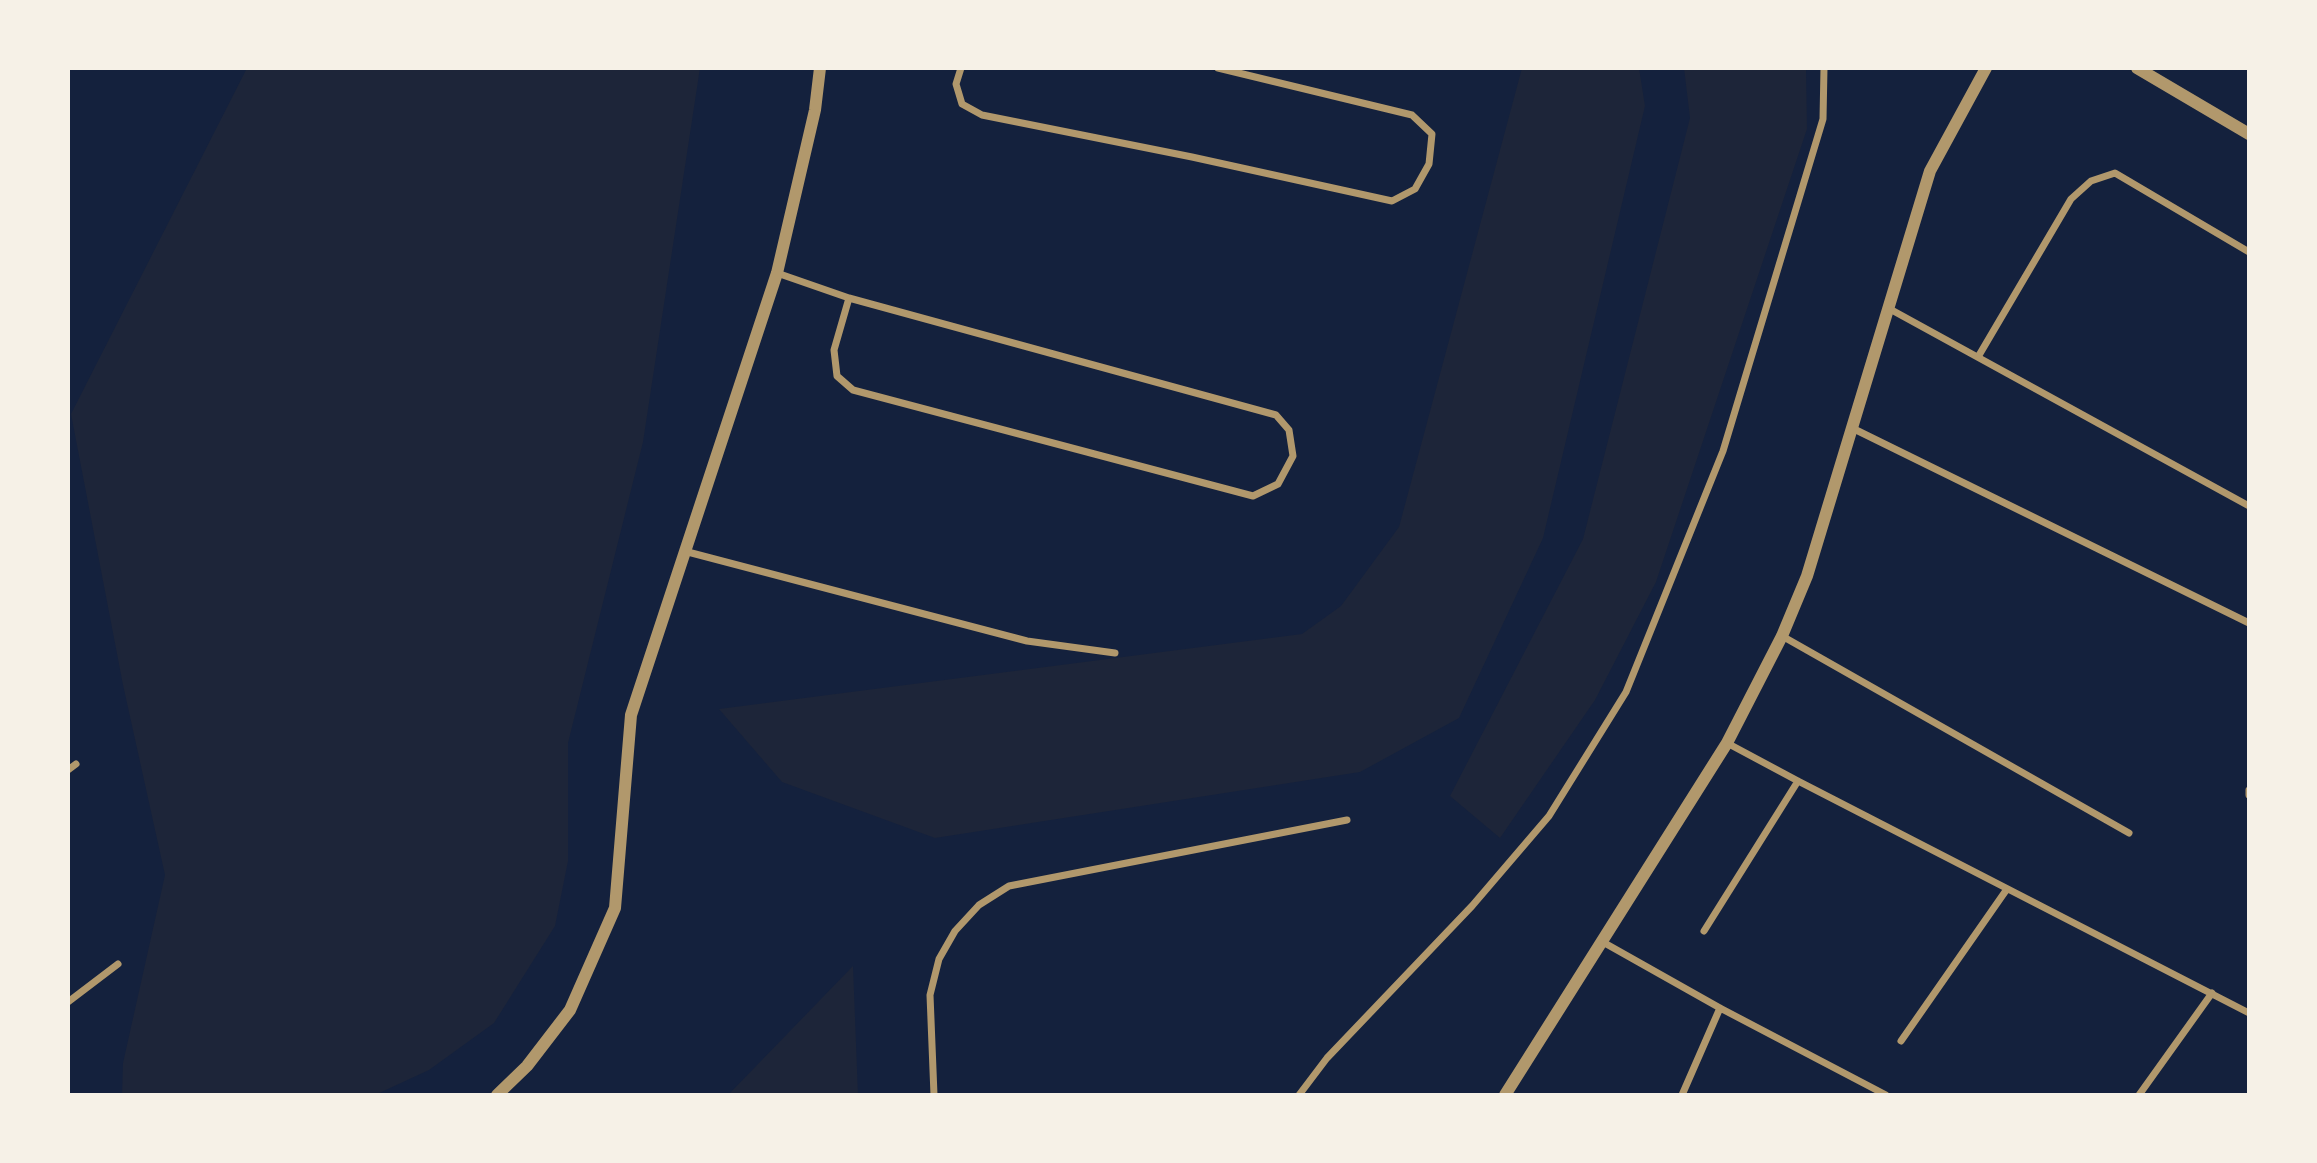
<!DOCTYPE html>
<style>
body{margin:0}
#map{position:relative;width:2317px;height:1163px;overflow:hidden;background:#14213d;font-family:"Work Sans",sans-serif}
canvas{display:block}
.frame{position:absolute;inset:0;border:70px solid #f6f1e7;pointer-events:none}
</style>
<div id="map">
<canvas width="2317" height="1163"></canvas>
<div class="frame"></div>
</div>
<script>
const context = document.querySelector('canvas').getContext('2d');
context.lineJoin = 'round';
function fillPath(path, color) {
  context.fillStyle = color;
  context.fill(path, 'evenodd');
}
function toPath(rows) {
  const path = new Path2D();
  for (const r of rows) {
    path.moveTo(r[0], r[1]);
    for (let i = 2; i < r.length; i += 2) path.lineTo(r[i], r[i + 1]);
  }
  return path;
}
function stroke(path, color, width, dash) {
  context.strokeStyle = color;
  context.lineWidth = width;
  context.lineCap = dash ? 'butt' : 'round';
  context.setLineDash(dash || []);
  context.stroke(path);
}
fillPath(toPath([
 [247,68,700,68,643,442,568,743,568,861,555,926,494,1023,429,1070,375,1095,122,1095,123,1063,165,875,123,685,71,414],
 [1522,68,1639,68,1645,106,1543,538,1459,718,1360,772,935,838,782,782,719,709,1302,634,1341,606,1399,527],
 [1684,68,1806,68,1807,129,1656,582,1595,700,1500,838,1450,796,1583,539,1690,118],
 [853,966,858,1095,728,1095]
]), '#1d2539');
stroke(toPath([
 [961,68,956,84,962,104,982,115,1192,157,1392,201,1415,189,1429,164,1432,134,1412,115,1218,68],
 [777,273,849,298,1276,415,1289,430,1293,456,1278,484,1253,496,853,390,837,376,834,350,849,298],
 [1888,308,2249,506],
 [1978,357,2071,199,2091,181,2115,173,2249,252],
 [1852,428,2249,623],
 [684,551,1027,641,1115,653],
 [1782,636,2129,833],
 [1727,743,1798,781,2249,1013],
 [68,770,76,764],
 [2249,790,2249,795],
 [1704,931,1798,781],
 [1601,941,1720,1008,1886,1095],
 [68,1002,118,964],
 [1901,1041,2007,889],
 [934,1095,930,995,939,959,955,931,979,905,1009,886,1347,820],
 [1299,1095,1327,1058,1472,906,1549,816,1626,692,1723,451,1823,119,1824,68],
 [1682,1095,1720,1008],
 [2139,1095,2212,993]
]), '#b1986c', 7);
stroke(toPath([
 [2137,68,2249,134],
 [497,1095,527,1066,570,1010,615,908,631,715,777,273,815,110,820,68],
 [1505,1095,1727,743,1782,636,1807,576,1930,171,1986,68]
]), '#b1986c', 12);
</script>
